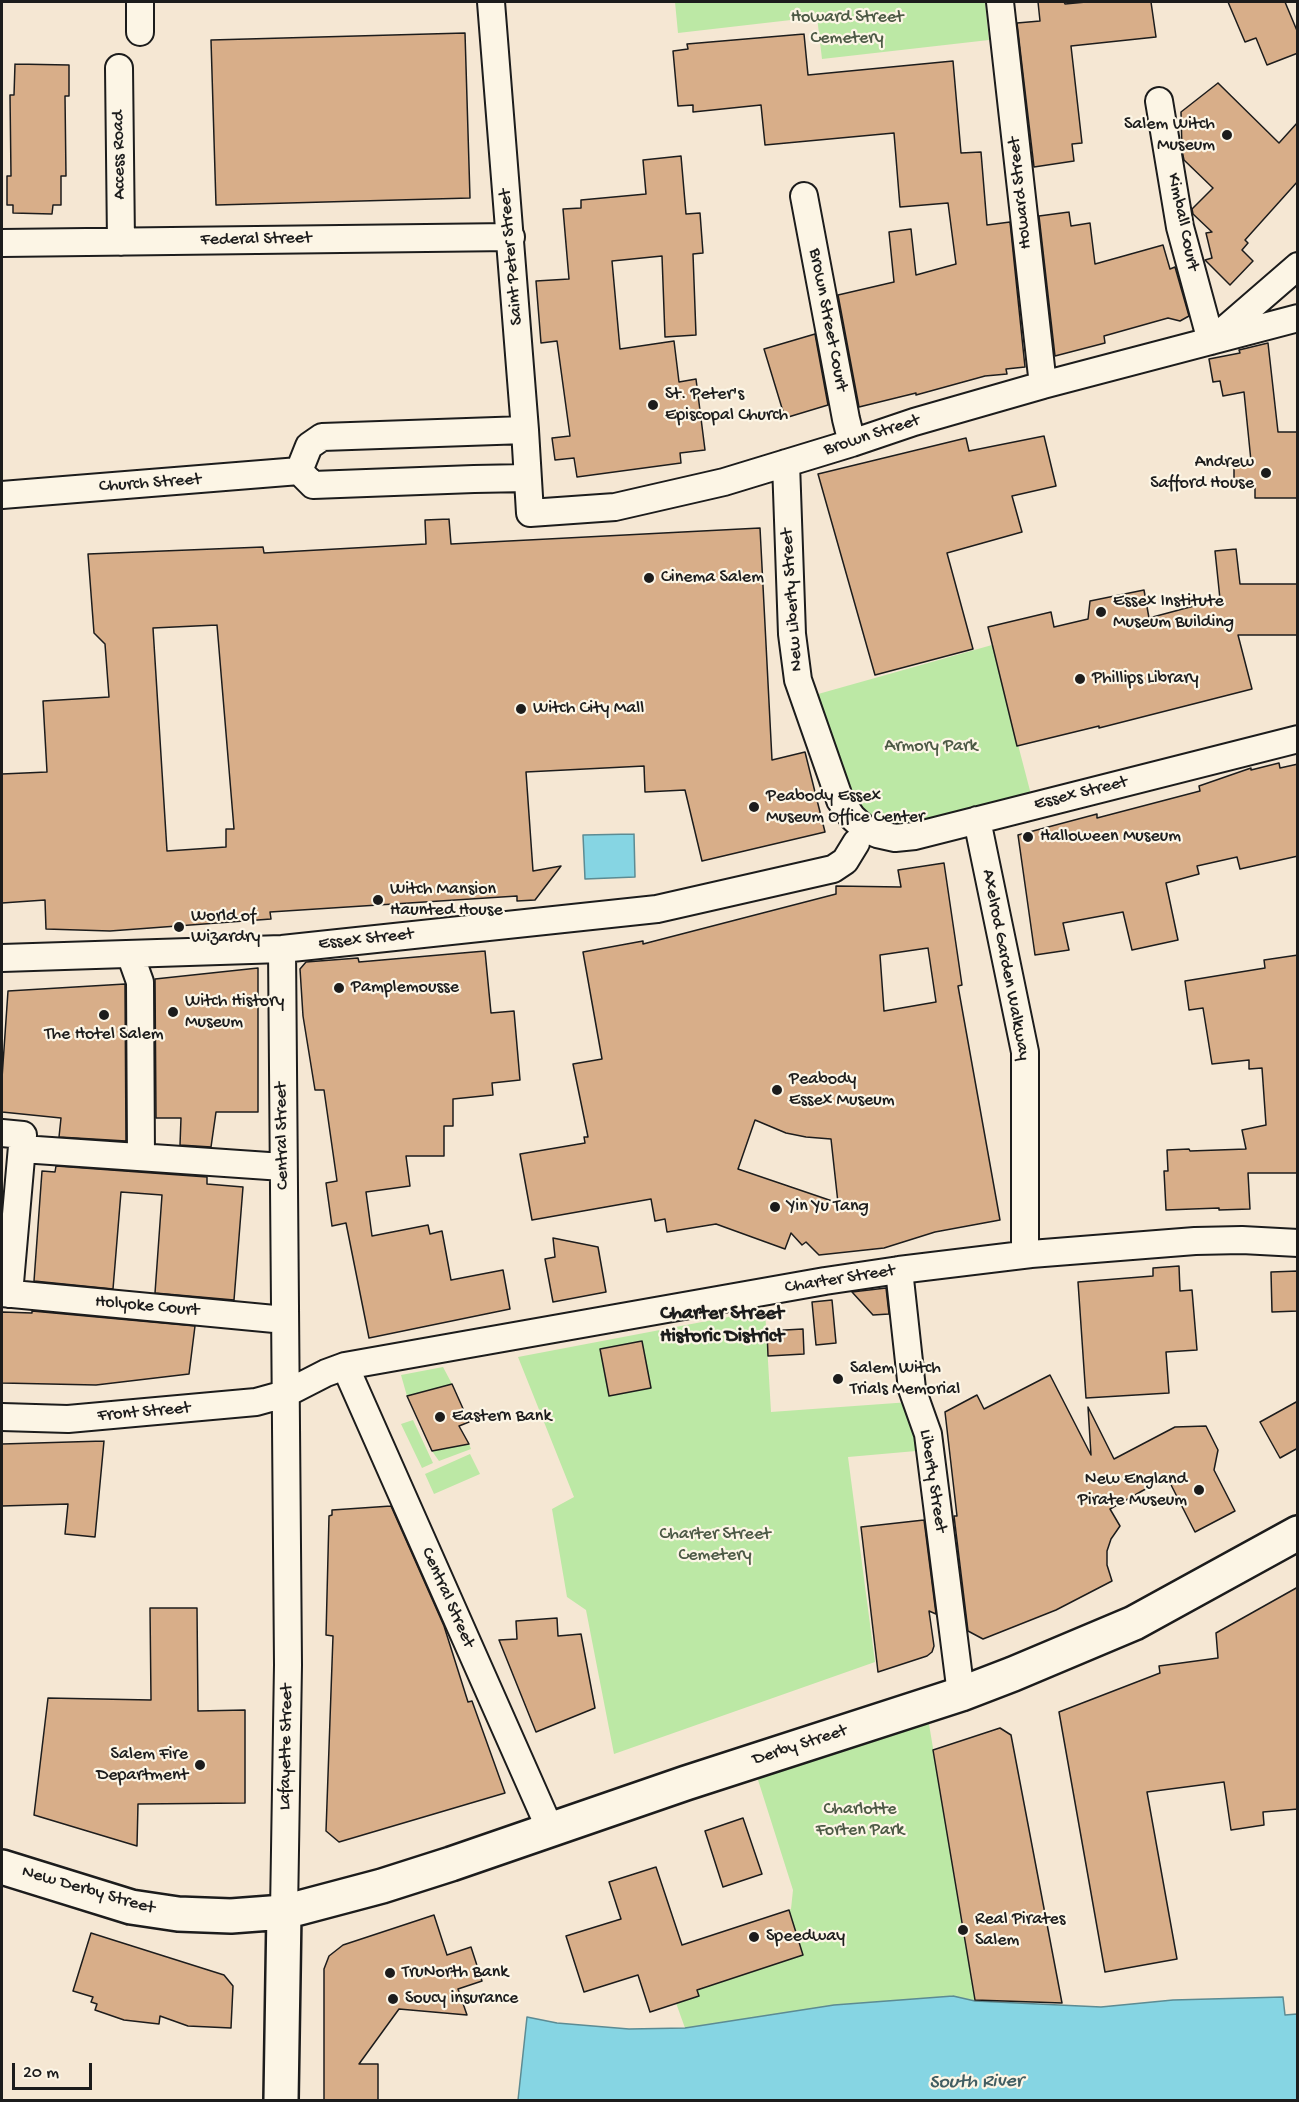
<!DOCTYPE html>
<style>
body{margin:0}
#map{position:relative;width:1299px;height:2102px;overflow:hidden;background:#f5e7d3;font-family:"Gochi Hand",sans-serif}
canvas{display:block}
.frame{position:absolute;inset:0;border:3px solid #1c1c1c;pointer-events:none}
.scale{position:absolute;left:12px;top:2063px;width:80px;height:27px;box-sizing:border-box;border:3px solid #1c1c1c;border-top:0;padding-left:8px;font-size:18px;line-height:21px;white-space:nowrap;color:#1c1c1c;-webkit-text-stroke:4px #fcf5e5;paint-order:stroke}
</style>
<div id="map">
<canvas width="1299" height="2102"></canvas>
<div class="frame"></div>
<div class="scale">20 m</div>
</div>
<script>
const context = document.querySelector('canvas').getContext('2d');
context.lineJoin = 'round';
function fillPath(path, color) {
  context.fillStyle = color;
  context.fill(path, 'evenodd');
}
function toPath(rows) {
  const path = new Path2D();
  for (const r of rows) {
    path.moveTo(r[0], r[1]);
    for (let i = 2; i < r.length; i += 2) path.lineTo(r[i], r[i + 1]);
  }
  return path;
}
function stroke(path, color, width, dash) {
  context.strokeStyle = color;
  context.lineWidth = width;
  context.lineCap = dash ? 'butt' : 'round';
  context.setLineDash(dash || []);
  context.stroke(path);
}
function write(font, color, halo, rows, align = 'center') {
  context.font = font + ' "Gochi Hand",sans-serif';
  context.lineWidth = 4.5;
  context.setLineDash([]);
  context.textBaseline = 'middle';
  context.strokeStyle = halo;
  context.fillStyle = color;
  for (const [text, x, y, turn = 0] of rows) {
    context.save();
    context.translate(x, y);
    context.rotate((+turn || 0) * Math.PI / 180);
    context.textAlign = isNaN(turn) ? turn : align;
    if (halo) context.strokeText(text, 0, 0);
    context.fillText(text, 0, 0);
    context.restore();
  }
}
fillPath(toPath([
 [675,2,985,2,989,40,822,59,817,17,678,33],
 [992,645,1034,806,977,820,864,828,804,698],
 [765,1310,771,1412,910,1402,916,1451,848,1457,875,1662,614,1754,586,1610,567,1597,552,1509,574,1497,518,1357],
 [443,1367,452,1384,407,1396,401,1375],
 [413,1420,433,1463,422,1468,401,1424],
 [468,1441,471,1449,439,1461,432,1451],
 [470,1454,480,1474,434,1494,425,1474],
 [926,1706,975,2001,1101,2007,1173,2000,1283,1997,890,2100,629,2029,685,2028,676,2003,699,1996,682,1946,709,1936,724,1981,803,1955,789,1910,791,1909,793,1890,752,1761]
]), '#bce8a5');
const water = toPath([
 [634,834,635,877,585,879,583,835,634,834],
 [953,1996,975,2001,1101,2007,1173,2000,1283,1997,1285,2015,1297,2014,1297,2100,518,2100,527,2017,557,2023,629,2029,685,2028,834,2005,953,1996]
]);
fillPath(water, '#86d5e3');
stroke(water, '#5c8b93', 1.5);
const building = toPath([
 [1038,2,1064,2,1065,4,1086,2,1151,2,1156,37,1071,46,1082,143,1072,144,1074,161,1034,167,1017,23,1040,21,1038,2],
 [1228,2,1285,2,1298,33,1298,53,1267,65,1256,38,1245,42,1228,2],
 [465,33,470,198,216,205,211,40,465,33],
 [804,34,808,75,953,61,961,153,981,152,987,225,1010,222,1025,367,1006,369,1007,374,985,376,916,395,916,393,859,407,838,295,894,282,889,232,911,229,916,275,956,264,948,203,900,207,894,133,765,145,761,105,693,112,693,105,678,106,673,51,688,49,687,44,804,34],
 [15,64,69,65,69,96,65,96,66,176,61,176,61,205,53,205,52,214,13,213,13,205,7,205,7,176,11,176,10,95,14,95,15,64],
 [1218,83,1279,143,1298,122,1298,181,1245,240,1248,243,1242,250,1253,261,1230,285,1205,260,1212,258,1206,233,1212,232,1193,214,1192,209,1213,188,1184,160,1182,151,1181,112,1218,83],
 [681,156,686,214,700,213,703,253,693,254,696,335,665,337,662,256,612,261,620,349,674,341,679,382,696,379,705,450,680,453,681,463,577,477,574,458,555,460,552,438,570,436,557,341,541,343,536,281,569,279,563,209,581,208,581,200,646,194,643,160,681,156],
 [1069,212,1071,226,1090,223,1095,264,1163,245,1170,269,1175,267,1189,316,1180,321,1168,318,1104,336,1105,343,1055,356,1039,216,1069,212],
 [815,334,828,405,785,418,764,349,815,334],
 [1268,343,1278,432,1298,432,1298,498,1255,498,1255,485,1234,485,1234,461,1251,461,1244,392,1223,396,1220,381,1213,382,1209,359,1240,353,1239,350,1268,343],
 [1044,436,1056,486,1012,496,1022,532,947,553,973,649,875,675,818,474,966,438,969,451,1044,436],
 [449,519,451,544,760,528,772,760,805,752,825,832,702,861,685,790,645,792,644,766,526,772,533,871,561,866,535,900,517,901,517,896,270,912,271,919,110,931,46,929,45,900,2,903,2,774,47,772,43,701,109,697,105,644,94,633,88,554,263,547,264,553,426,544,425,520,449,519],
 [217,625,234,829,226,829,226,847,167,851,153,628,217,625],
 [1236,549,1240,584,1298,584,1298,635,1238,635,1252,689,1099,728,1099,726,1017,746,988,627,1051,612,1054,627,1088,619,1090,601,1144,590,1149,618,1220,599,1215,551,1236,549],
 [1279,763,1280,768,1298,764,1298,856,1240,869,1237,857,1197,866,1199,874,1166,883,1178,940,1132,950,1123,912,1063,923,1069,950,1035,955,1018,835,1097,814,1097,818,1200,791,1199,786,1251,768,1251,770,1279,763],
 [944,863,962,985,958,986,1000,1220,935,1232,884,1248,819,1255,806,1242,802,1245,791,1233,785,1249,716,1224,667,1232,665,1219,655,1221,651,1199,532,1220,520,1154,585,1143,584,1137,588,1137,573,1064,602,1059,583,952,643,941,643,944,836,894,836,886,901,887,898,870,944,863],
 [928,948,936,1002,884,1011,880,955,928,948],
 [755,1120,786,1133,806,1137,831,1139,838,1203,738,1169,755,1120],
 [485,951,491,1013,514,1011,520,1080,492,1083,493,1095,453,1099,453,1126,444,1126,444,1156,406,1156,410,1186,366,1192,372,1236,428,1225,430,1234,442,1231,451,1280,503,1270,510,1309,369,1338,346,1223,332,1226,326,1183,337,1181,324,1090,315,1090,303,1016,300,969,306,962,358,958,359,962,485,951],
 [1298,955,1298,1173,1248,1173,1250,1209,1219,1210,1219,1208,1166,1210,1164,1171,1168,1171,1167,1150,1189,1149,1190,1151,1246,1149,1242,1130,1266,1125,1262,1068,1249,1069,1249,1060,1212,1064,1203,1008,1189,1010,1185,981,1265,968,1264,960,1298,955],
 [258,968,258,1112,216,1112,211,1147,180,1145,181,1118,156,1118,155,979,258,968],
 [125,984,126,1141,59,1137,61,1118,2,1112,2,1078,8,991,125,984],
 [56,1166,207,1177,207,1184,243,1187,234,1300,155,1293,162,1195,121,1192,113,1289,34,1281,42,1171,55,1172,56,1166],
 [553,1238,598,1247,606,1292,553,1302,545,1259,555,1257,553,1238],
 [1179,1266,1180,1291,1192,1290,1197,1350,1166,1352,1169,1393,1086,1398,1078,1282,1153,1276,1153,1268,1179,1266],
 [1298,1271,1298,1311,1272,1312,1271,1272,1298,1271],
 [886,1288,889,1314,873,1315,852,1292,886,1288],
 [832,1300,836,1343,816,1345,812,1302,832,1300],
 [32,1311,195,1326,189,1374,96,1385,2,1383,2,1312,32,1313,32,1311],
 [803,1329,804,1354,768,1356,767,1331,803,1329],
 [642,1341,651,1388,609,1396,600,1349,642,1341],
 [1050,1375,1091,1455,1088,1407,1114,1459,1175,1427,1206,1426,1218,1450,1214,1470,1235,1511,1195,1532,1167,1477,1110,1509,1120,1526,1111,1539,1107,1551,1107,1565,1112,1581,1056,1610,983,1639,968,1631,954,1516,957,1516,945,1412,977,1395,984,1409,1050,1375],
 [452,1384,469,1422,459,1426,469,1444,432,1451,407,1396,452,1384],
 [1298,1401,1298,1448,1280,1458,1260,1422,1298,1401],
 [104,1441,95,1537,65,1534,68,1504,2,1506,2,1444,104,1441],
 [391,1506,444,1626,468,1702,472,1701,505,1793,339,1842,326,1831,333,1636,326,1635,329,1516,332,1515,332,1510,391,1506],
 [924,1520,936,1614,929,1611,934,1646,932,1652,927,1656,878,1672,861,1527,924,1520],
 [1298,1587,1298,1809,1263,1812,1264,1825,1231,1830,1224,1782,1147,1792,1177,1959,1105,1972,1059,1712,1160,1673,1159,1666,1218,1658,1216,1633,1298,1587],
 [150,1608,197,1608,198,1711,245,1710,245,1803,138,1804,137,1846,34,1815,48,1698,151,1700,150,1608],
 [557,1618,558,1636,581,1634,595,1708,536,1732,499,1640,517,1639,516,1621,557,1618],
 [1000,1728,1011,1735,1062,2003,975,2000,933,1750,1000,1728],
 [743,1818,762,1874,723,1887,705,1831,743,1818],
 [656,1867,682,1945,789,1910,803,1955,697,1990,699,1996,650,2012,638,1975,584,1992,566,1936,621,1919,609,1882,656,1867],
 [434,1915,447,1955,471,1947,482,1981,458,1989,467,2015,399,2009,359,2064,378,2064,378,2100,324,2100,324,1969,329,1956,343,1945,434,1915],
 [91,1933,224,1975,233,1986,231,2028,188,2026,160,2016,159,2024,124,2020,95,2010,97,2004,91,2002,93,1997,73,1991,91,1933]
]);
fillPath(building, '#d8ae89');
stroke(building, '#1c1c1c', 1.5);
const street = toPath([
 [491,2,525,430,530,513,615,507,724,482,852,443,914,422,1043,385,1298,318],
 [1000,2,1043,385],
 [140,32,140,2],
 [119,68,121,242],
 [1159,101,1180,227,1211,341],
 [804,196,846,419,852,443],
 [2,243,511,237],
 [1216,337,1298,266],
 [786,463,792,634,798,680,840,800,852,817,864,828,877,834,895,838,915,836,1298,739],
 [299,471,309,446,322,437,525,430],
 [2,495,299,471,313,485,474,479,527,478],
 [977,820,1025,1052,1025,1254],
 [282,949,288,1665,284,1912],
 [130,954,140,982,141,1157],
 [2,958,282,949,657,909,833,869,845,861,856,843],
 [2,1133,23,1135,9,1294],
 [22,1149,283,1167],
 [899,1270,912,1389,928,1434,961,1694],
 [2,1293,285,1320],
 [345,1366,550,1829],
 [2,1417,68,1419,256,1402,285,1394,326,1373,345,1366,825,1281,899,1270,1031,1254,1195,1241,1242,1240,1298,1243]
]);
const secondary = toPath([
 [2,1867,131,1907,178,1914,231,1916,284,1912,382,1886,451,1864,686,1783,961,1694,1013,1674,1134,1623,1298,1533],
 [281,2100,284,1912]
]);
stroke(street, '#1c1c1c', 30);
stroke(secondary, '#1c1c1c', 38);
stroke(street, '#fcf5e5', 26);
stroke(secondary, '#fcf5e5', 33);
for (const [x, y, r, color] of [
 [1227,135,6,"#1c1c1c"],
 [653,405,6,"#1c1c1c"],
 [1266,473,6,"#1c1c1c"],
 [649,578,6,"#1c1c1c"],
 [1101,612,6,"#1c1c1c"],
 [1080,679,6,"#1c1c1c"],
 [521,709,6,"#1c1c1c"],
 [754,807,6,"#1c1c1c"],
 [1028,837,6,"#1c1c1c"],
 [378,900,6,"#1c1c1c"],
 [179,927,6,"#1c1c1c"],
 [339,988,6,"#1c1c1c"],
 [173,1012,6,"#1c1c1c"],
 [104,1015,6,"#1c1c1c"],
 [777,1090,6,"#1c1c1c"],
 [775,1207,6,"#1c1c1c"],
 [838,1379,6,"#1c1c1c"],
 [440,1417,6,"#1c1c1c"],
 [1199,1490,6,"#1c1c1c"],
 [200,1765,6,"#1c1c1c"],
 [963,1930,6,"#1c1c1c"],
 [754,1937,6,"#1c1c1c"],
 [390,1973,6,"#1c1c1c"],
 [393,1999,6,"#1c1c1c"]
]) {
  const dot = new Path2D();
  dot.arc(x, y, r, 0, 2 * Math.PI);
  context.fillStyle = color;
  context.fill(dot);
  stroke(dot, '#fcf5e5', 2);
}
write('18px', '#4c5945', '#fcf5e5', [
 ["Howard Street",847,18],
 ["Cemetery",847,39],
 ["Armory Park",931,747],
 ["Charter Street",715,1535],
 ["Cemetery",715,1556],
 ["Charlotte",860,1810],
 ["Forten Park",860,1831]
]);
write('18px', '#1c1c1c', '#fcf5e5', [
 ["Salem Witch",1215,125,"right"],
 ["Museum",1215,146,"right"],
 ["St. Peter's",665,395],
 ["Episcopal Church",665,416],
 ["Andrew",1254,463,"right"],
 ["Safford House",1254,484,"right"],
 ["Cinema Salem",661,578],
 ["Essex Institute",1113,602],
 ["Museum Building",1113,623],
 ["Phillips Library",1092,679],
 ["Witch City Mall",533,709],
 ["Peabody Essex",766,797],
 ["Museum Office Center",766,818],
 ["Halloween Museum",1040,837],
 ["Witch Mansion",390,890],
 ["Haunted House",390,911],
 ["World of",191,917],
 ["Wizardry",191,938],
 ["Pamplemousse",351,988],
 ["Witch History",185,1002],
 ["Museum",185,1023],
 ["The Hotel Salem",104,1035,"center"],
 ["Peabody",789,1080],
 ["Essex Museum",789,1101],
 ["Yin Yu Tang",787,1207],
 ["Salem Witch",850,1369],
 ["Trials Memorial",850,1390],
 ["Eastern Bank",452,1417],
 ["New England",1187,1480,"right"],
 ["Pirate Museum",1187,1501,"right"],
 ["Salem Fire",188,1755,"right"],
 ["Department",188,1776,"right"],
 ["Real Pirates",975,1920],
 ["Salem",975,1941],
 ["Speedway",766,1937],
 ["TruNorth Bank",402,1973],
 ["Soucy insurance",405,1999]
], 'left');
write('18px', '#1c1c1c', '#fcf5e5', [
 ["Access Road",120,155,-91],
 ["Howard Street",1021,193,-96],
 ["Kimball Court",1182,222,78],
 ["Federal Street",256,240,-1],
 ["Saint Peter Street",512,257,-95],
 ["Brown Street Court",827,320,79],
 ["Brown Street",872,436,-18],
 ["Church Street",150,484,-4],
 ["New Liberty Street",793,600,-94],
 ["Essex Street",1081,794,-14],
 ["Essex Street",366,940,-6],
 ["Axelrod Garden Walkway",1005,965,79],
 ["Central Street",283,1136,-91],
 ["Charter Street",840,1280,-9],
 ["Holyoke Court",147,1307,5],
 ["Front Street",144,1413,-5],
 ["Liberty Street",932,1481,81],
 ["Central Street",447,1598,66],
 ["Derby Street",800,1746,-18],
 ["Lafayette Street",287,1747,-89],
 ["New Derby Street",88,1891,16]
]);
write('bold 20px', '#1c1c1c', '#fcf5e5', [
 ["Charter Street",722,1315],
 ["Historic District",722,1338]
]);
write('italic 20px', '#415d62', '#fcf5e5', [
 ["South River",976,2083,-1]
]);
</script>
